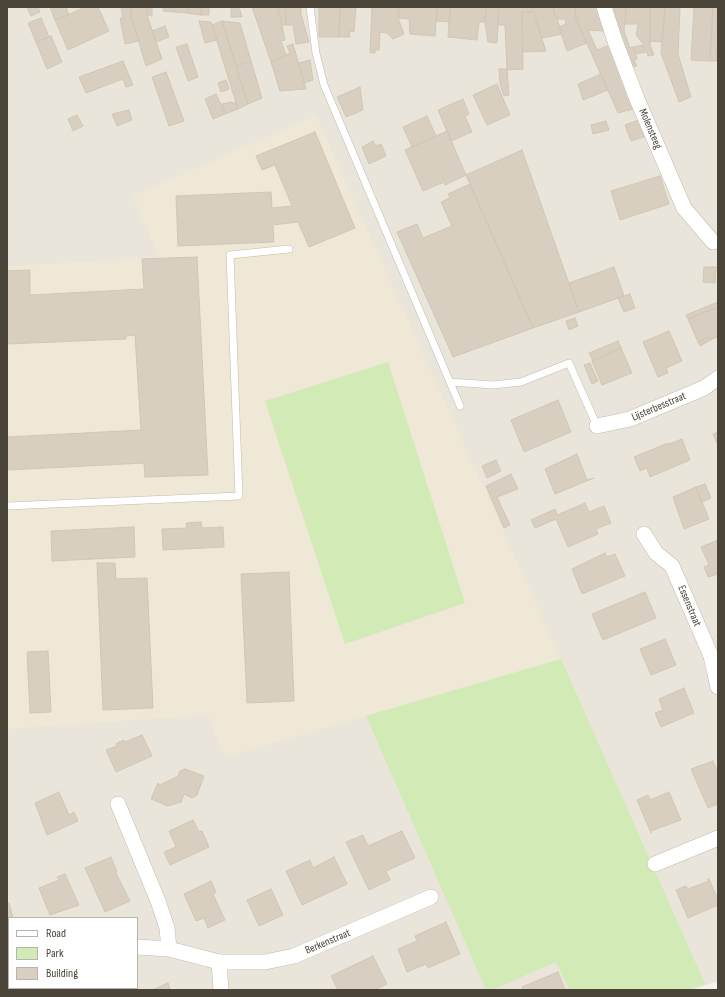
<!DOCTYPE html>
<style>
body{margin:0}
#map{position:relative;width:725px;height:997px;overflow:hidden;background:#f6f3ec;font-family:"Sofia Sans Condensed",sans-serif}
canvas{display:block}
.frame{position:absolute;inset:0;border:8px solid #4b4439;pointer-events:none}
.legend{position:absolute;left:8px;top:917px;width:130px;height:72px;box-sizing:border-box;background:#fff;border:1px solid #b7b4b0;margin:0;padding:5px 7px;list-style:none;font-size:12px;color:#4b4439}
.legend li{display:flex;align-items:center;gap:8px;height:20px}
.legend b{width:20px;border:1px solid #b7b4b0}
</style>
<div id="map">
<canvas width="725" height="997"></canvas>
<div class="frame"></div>
<ul class="legend">
<li><b style="height:5px;background:#fff"></b>Road</li>
<li><b style="height:11px;background:#d2eab5"></b>Park</li>
<li><b style="height:11px;background:#d8cfc1"></b>Building</li>
</ul>
</div>
<script>
const context = document.querySelector('canvas').getContext('2d');
context.lineJoin = 'round';
function fillPath(path, color) {
  context.fillStyle = color;
  context.fill(path, 'evenodd');
}
function toPath(rows) {
  const path = new Path2D();
  for (const r of rows) {
    path.moveTo(r[0], r[1]);
    for (let i = 2; i < r.length; i += 2) path.lineTo(r[i], r[i + 1]);
  }
  return path;
}
function stroke(path, color, width, dash) {
  context.strokeStyle = color;
  context.lineWidth = width;
  context.lineCap = dash ? 'butt' : 'round';
  context.setLineDash(dash || []);
  context.stroke(path);
}
function write(font, color, halo, rows, align = 'center') {
  context.font = font + ' "Sofia Sans Condensed",sans-serif';
  context.lineWidth = 3.5;
  context.setLineDash([]);
  context.textBaseline = 'middle';
  context.strokeStyle = halo;
  context.fillStyle = color;
  for (const [text, x, y, turn = 0] of rows) {
    context.save();
    context.translate(x, y);
    context.rotate((+turn || 0) * Math.PI / 180);
    context.textAlign = isNaN(turn) ? turn : align;
    if (halo) context.strokeText(text, 0, 0);
    context.fillText(text, 0, 0);
    context.restore();
  }
}
fillPath(toPath([
 [7,7,718,7,718,981,692,990,7,990],
 [9,918,137,918,137,988,9,988]
]), '#eae5da');
fillPath(toPath([
 [316,116,561,659,225,757,207,715,7,729,7,266,160,258,132,196]
]), '#efe8d6');
fillPath(toPath([
 [388,362,465,603,345,644,265,401],
 [561,659,705,984,687,990,570,990,556,962,492,990,486,990,366,716]
]), '#d2eab5');
const building = toPath([
 [27,7,38,7,40,12,31,16,27,7],
 [50,7,66,7,69,15,55,20,50,7],
 [86,7,98,7,109,31,68,50,55,20,86,7],
 [121,7,132,7,131,16,139,41,125,44,120,18,123,18,121,7],
 [132,7,147,7,147,15,162,59,146,66,131,16,132,7],
 [147,7,155,7,152,8,152,16,147,15,147,7],
 [163,7,174,7,174,12,163,11,163,7],
 [174,7,188,7,187,13,174,12,174,7],
 [188,7,201,7,201,15,187,13,188,7],
 [201,7,209,7,209,15,201,15,201,7],
 [231,7,239,7,242,17,231,17,231,7],
 [252,7,278,7,285,40,281,41,286,55,271,62,252,7],
 [278,7,285,7,286,25,282,25,278,7],
 [285,7,301,7,301,14,309,42,296,44,293,25,286,25,285,7],
 [319,7,340,7,339,37,319,37,319,7],
 [340,7,356,7,354,32,349,31,350,37,339,37,340,7],
 [399,7,398,18,404,34,393,39,387,33,380,32,379,50,375,50,375,53,370,53,372,8,368,7,399,7],
 [399,7,437,7,435,36,410,34,409,19,398,18,399,7],
 [437,7,450,7,449,22,436,21,437,7],
 [450,7,486,7,485,22,479,22,477,40,448,37,450,7],
 [486,7,499,7,497,43,488,42,485,22,486,7],
 [499,7,533,7,533,12,522,12,523,69,507,70,505,25,498,25,499,7],
 [533,7,554,7,554,16,556,15,562,34,542,38,533,7],
 [554,7,575,7,576,19,587,43,567,51,559,27,566,24,565,19,557,19,556,15,554,16,554,7],
 [575,7,599,7,604,31,588,30,597,50,610,45,637,108,618,113,576,19,575,7],
 [611,7,626,7,624,31,630,48,633,47,637,59,634,60,637,66,633,67,613,22,611,7],
 [626,7,650,7,650,45,654,55,648,56,647,52,635,54,633,47,644,45,636,35,638,24,625,24,626,7],
 [650,7,665,7,662,42,650,41,650,7],
 [665,7,680,7,678,54,691,97,679,102,661,53,665,7],
 [694,7,713,7,710,61,691,60,694,7],
 [713,7,718,7,717,61,710,61,713,7],
 [522,12,533,12,546,51,523,52,522,12],
 [41,18,49,37,36,42,28,23,41,18],
 [199,21,211,22,217,40,205,43,199,21],
 [222,21,248,104,238,109,212,25,222,21],
 [222,21,240,23,251,61,236,66,222,21],
 [165,26,169,37,156,42,152,31,165,26],
 [51,36,62,62,47,69,36,42,51,36],
 [187,44,198,77,188,81,176,47,187,44],
 [293,44,306,89,280,91,271,62,290,53,287,46,293,44],
 [310,60,313,80,304,83,299,63,310,60],
 [123,61,133,85,126,87,123,79,86,93,79,77,123,61],
 [251,61,262,98,248,104,236,66,251,61],
 [499,69,507,69,509,95,504,96,500,84,499,69],
 [166,72,184,121,169,126,152,77,166,72],
 [601,74,608,90,583,100,578,84,601,74],
 [226,80,229,89,221,92,218,83,226,80],
 [497,84,510,115,487,125,473,95,497,84],
 [360,87,363,110,346,117,337,97,360,87],
 [216,94,225,114,213,119,205,99,216,94],
 [463,99,469,114,465,116,472,132,451,141,438,110,463,99],
 [232,102,232,104,236,102,238,109,225,114,222,104,232,102],
 [129,110,132,120,117,126,112,114,129,110],
 [77,115,83,126,73,131,68,119,77,115],
 [427,116,436,136,412,147,403,127,427,116],
 [641,119,647,136,631,141,625,125,641,119],
 [606,121,609,130,593,134,591,125,606,121],
 [447,131,466,175,445,185,444,182,423,191,405,150,447,131],
 [315,132,355,228,309,247,298,222,273,225,274,242,178,246,176,196,271,192,272,208,292,206,275,165,262,170,256,156,315,132],
 [373,141,376,146,381,144,386,156,369,164,362,147,373,141],
 [522,150,579,312,533,328,466,175,522,150],
 [660,176,669,204,620,220,611,191,660,176],
 [470,184,533,328,453,357,397,232,417,224,423,238,452,226,441,202,450,198,448,194,470,184],
 [197,257,208,475,145,477,144,463,7,470,7,437,141,430,135,335,126,336,126,339,7,344,7,271,30,270,30,295,144,289,142,259,197,257],
 [614,267,624,296,579,312,569,283,614,267],
 [704,267,716,267,715,283,703,282,704,267],
 [630,294,635,308,624,312,618,298,630,294],
 [718,302,718,307,688,319,686,315,718,302],
 [718,307,718,336,711,339,710,337,698,342,688,319,718,307],
 [575,318,578,326,569,330,566,321,575,318],
 [669,331,682,361,666,368,668,373,658,377,643,342,669,331],
 [718,336,700,346,698,342,710,337,711,339,718,336],
 [618,341,621,348,593,361,589,353,618,341],
 [621,348,632,373,602,385,592,361,621,348],
 [590,363,598,381,592,384,584,365,590,363],
 [558,400,571,432,524,452,511,420,558,400],
 [718,432,718,446,713,434,718,432],
 [682,439,690,460,650,477,647,468,640,471,634,457,668,443,669,444,682,439],
 [577,454,587,480,594,478,555,494,545,469,577,454],
 [496,460,501,471,487,478,482,466,496,460],
 [511,474,518,489,497,497,510,525,504,528,486,486,511,474],
 [705,484,711,498,702,502,696,487,705,484],
 [696,487,709,519,684,529,673,497,696,487],
 [585,503,589,512,604,506,611,523,596,529,598,534,568,547,556,519,535,528,531,520,555,509,557,515,585,503],
 [201,522,202,528,223,527,224,547,163,550,162,529,187,528,186,523,201,522],
 [134,527,135,557,52,561,51,531,134,527],
 [718,540,718,574,708,577,704,567,709,565,701,547,718,540],
 [605,553,607,557,615,554,625,576,582,594,572,569,605,553],
 [97,563,115,563,116,579,147,578,153,708,103,710,97,563],
 [289,572,294,701,247,703,241,574,289,572],
 [645,592,656,618,603,640,592,614,645,592],
 [665,639,676,665,651,675,640,649,665,639],
 [48,651,51,712,30,713,27,652,48,651],
 [684,688,694,713,661,727,655,713,663,710,659,699,684,688],
 [142,735,152,756,116,772,106,750,117,746,116,744,119,742,124,740,125,742,142,735],
 [713,761,718,773,718,804,708,808,691,769,713,761],
 [185,769,204,776,197,795,192,798,184,794,181,802,168,806,151,799,158,783,160,785,178,776,180,771,185,769],
 [59,792,69,815,74,812,78,821,47,835,35,803,59,792],
 [669,792,681,820,651,831,651,833,637,800,648,795,650,800,669,792],
 [193,820,199,832,202,831,209,847,170,865,164,852,176,847,169,831,193,820],
 [402,831,415,858,386,871,390,880,369,890,346,842,363,835,368,846,402,831],
 [111,857,117,872,116,873,130,901,105,912,85,868,111,857],
 [334,857,347,884,302,905,286,871,310,860,313,868,334,857],
 [65,874,79,905,50,915,39,888,59,880,57,877,65,874],
 [708,879,709,879,718,900,718,905,688,918,676,890,686,886,688,889,709,881,708,879],
 [211,881,216,892,213,894,225,920,208,928,204,918,196,921,184,894,211,881],
 [271,889,283,915,259,926,247,900,271,889],
 [7,903,9,903,13,918,9,918,9,940,7,941,7,903],
 [446,922,460,954,428,968,426,964,407,972,398,949,417,941,415,936,446,922],
 [373,956,387,984,374,990,338,990,331,976,373,956],
 [558,972,565,990,523,990,522,987,558,972],
 [168,983,170,990,152,990,168,983],
 [12,988,27,988,28,990,13,990,12,988],
 [41,988,56,988,56,990,42,990,41,988],
 [56,988,72,988,72,990,56,990,56,988]
]);
fillPath(building, '#d8cfc1');
stroke(building, '#d3c7b4', 1);
const lane = toPath([
 [310,7,316,53,324,85,460,406],
 [450,382,493,385,521,382,569,363,597,426],
 [7,506,239,496,230,255,289,249]
]);
const street = toPath([
 [604,7,615,41,637,99,684,208,713,242],
 [597,426,630,419,704,388,718,378],
 [644,534,656,553,672,566,711,656,718,687],
 [118,804,158,901,167,928,169,949,137,947],
 [655,864,718,838],
 [169,949,219,962,221,990],
 [7,962,9,962],
 [219,962,265,962,294,956,431,897]
]);
stroke(lane, '#c2bbae', 8);
stroke(street, '#c2bbae', 16);
stroke(lane, '#fff', 7);
stroke(street, '#fff', 15);
write('11px', '#4b4439', '#fff', [
 ["Molensteeg",650,129,67],
 ["Lijsterbesstraat",659,407,-23],
 ["Essenstraat",689,606,67],
 ["Berkenstraat",328,942,-23]
]);
</script>
